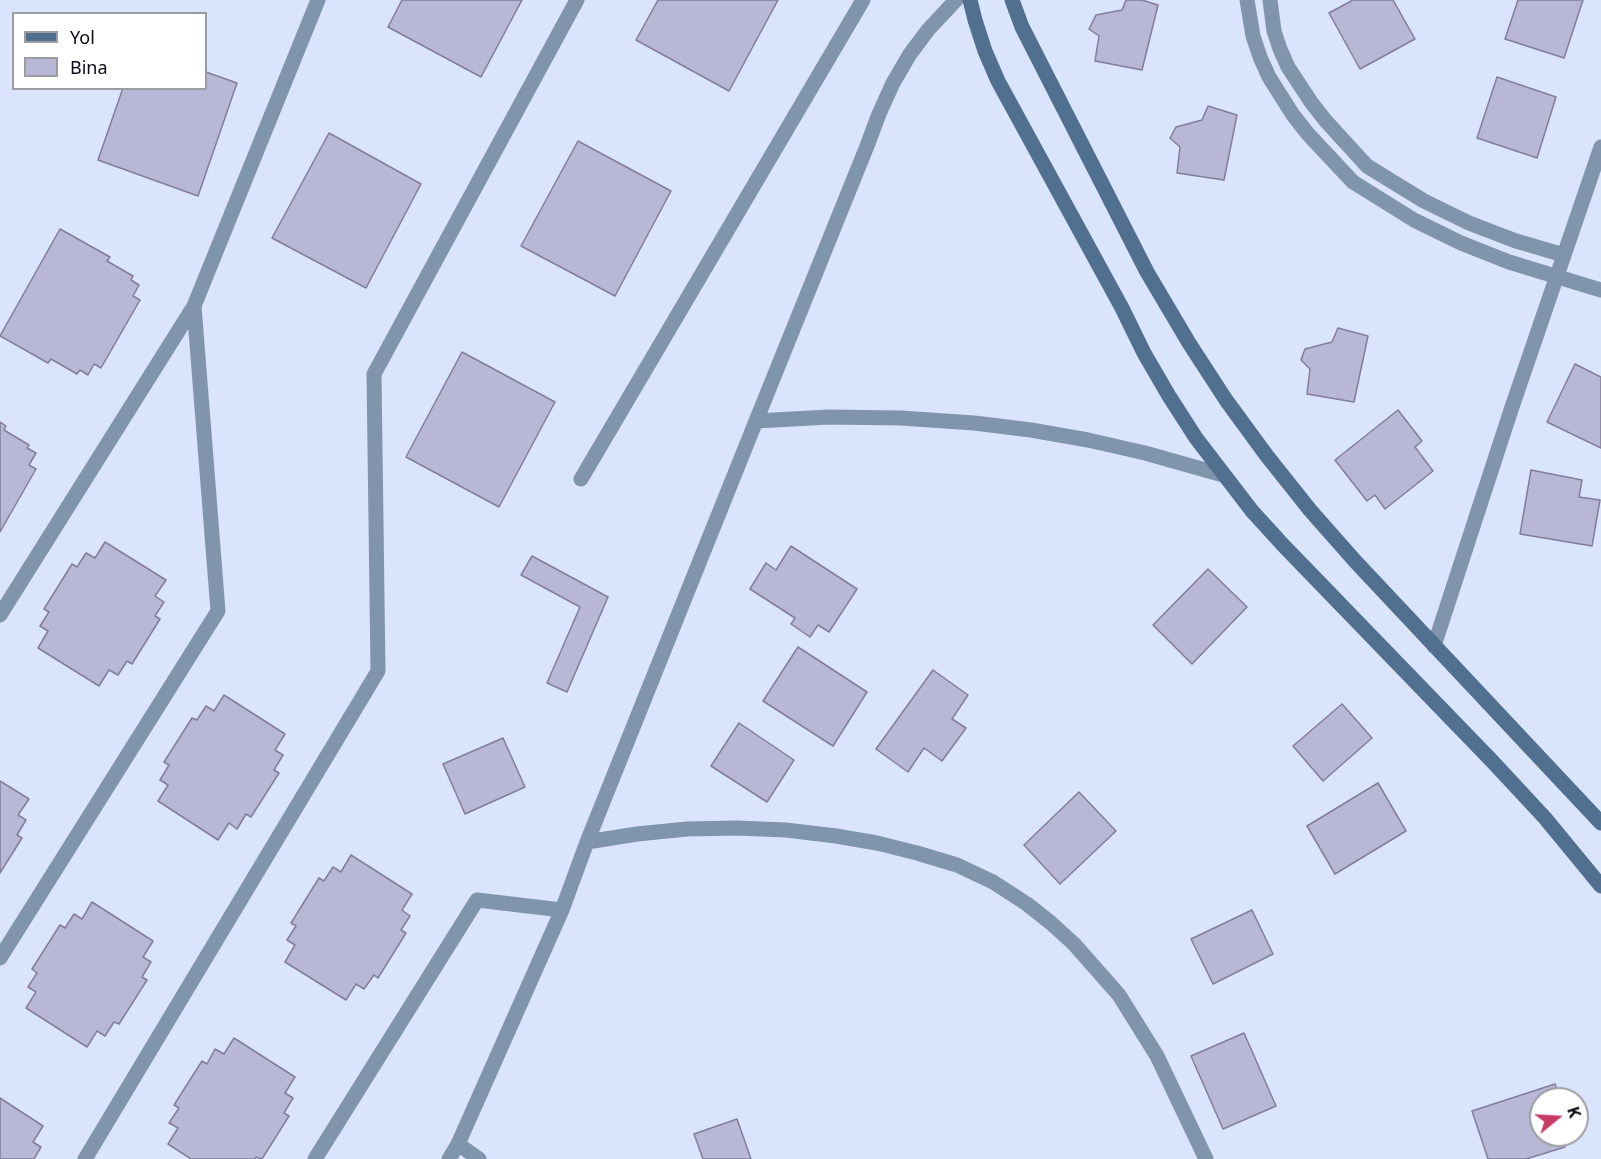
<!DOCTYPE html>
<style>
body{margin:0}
#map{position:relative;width:1601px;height:1159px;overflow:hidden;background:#dae4fc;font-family:"Noto Sans",sans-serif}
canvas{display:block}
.legend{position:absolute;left:12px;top:12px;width:195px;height:78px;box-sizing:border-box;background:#fff;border:2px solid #9c9da1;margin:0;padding:8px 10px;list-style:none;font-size:18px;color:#080b15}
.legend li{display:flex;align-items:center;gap:12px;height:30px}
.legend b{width:30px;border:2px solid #9c9da1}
.north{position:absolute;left:1529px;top:1087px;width:60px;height:60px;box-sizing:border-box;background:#fff;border:2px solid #9c9da1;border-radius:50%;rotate:72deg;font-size:16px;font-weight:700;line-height:24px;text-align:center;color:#080b15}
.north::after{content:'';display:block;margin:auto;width:21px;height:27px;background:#c93b67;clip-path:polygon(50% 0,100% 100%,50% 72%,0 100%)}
</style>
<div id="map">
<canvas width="1601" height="1159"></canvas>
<ul class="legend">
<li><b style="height:8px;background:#516f8e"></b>Yol</li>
<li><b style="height:16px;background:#b9b7d6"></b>Bina</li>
</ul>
<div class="north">K</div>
</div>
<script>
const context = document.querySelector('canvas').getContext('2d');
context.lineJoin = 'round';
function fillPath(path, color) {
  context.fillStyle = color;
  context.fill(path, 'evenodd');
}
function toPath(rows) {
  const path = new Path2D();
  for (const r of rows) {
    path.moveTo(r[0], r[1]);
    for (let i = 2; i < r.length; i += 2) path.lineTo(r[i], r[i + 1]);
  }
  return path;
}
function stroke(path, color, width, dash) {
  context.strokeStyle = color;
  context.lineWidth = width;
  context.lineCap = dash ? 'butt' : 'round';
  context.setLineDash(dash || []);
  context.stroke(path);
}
const building = toPath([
 [402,0,522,0,481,77,388,27,402,0],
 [658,0,778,0,729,91,636,40,658,0],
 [1126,0,1142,0,1158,5,1142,70,1095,61,1099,36,1089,29,1096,15,1122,10,1126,0],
 [1353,0,1393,0,1415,39,1360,69,1329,13,1353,0],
 [1518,0,1583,0,1564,58,1505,39,1518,0],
 [206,72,237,83,198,196,98,160,123,88,206,88,206,72],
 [1497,77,1556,97,1537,158,1477,138,1497,77],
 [1208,106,1237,115,1224,180,1177,173,1180,147,1170,138,1176,127,1202,120,1208,106],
 [329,133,421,184,366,288,272,238,329,133],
 [578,141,671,191,615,296,521,246,578,141],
 [60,229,110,257,107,261,133,276,131,280,139,285,133,296,140,300,101,368,94,364,88,375,80,370,77,374,51,359,48,363,0,336,60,229],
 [1338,328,1368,336,1354,402,1307,394,1310,369,1301,360,1305,349,1332,342,1338,328],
 [462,352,555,402,499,507,406,457,462,352],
 [1575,364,1601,377,1601,448,1547,422,1575,364],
 [1398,410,1422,441,1415,447,1433,471,1385,509,1375,495,1367,501,1335,460,1398,410],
 [0,422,6,426,4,430,29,445,27,448,36,453,29,465,36,469,0,532,0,422],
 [1531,470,1582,480,1579,497,1600,500,1592,546,1520,534,1531,470],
 [105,542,166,580,155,596,164,602,155,616,160,619,132,664,127,661,118,675,109,670,99,686,38,648,48,631,40,626,49,612,44,609,72,564,77,567,86,553,95,558,105,542],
 [791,546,857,589,829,632,818,625,810,637,791,624,795,618,750,589,766,563,776,570,791,546],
 [532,556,608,597,567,692,547,683,580,607,521,575,532,556],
 [1208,569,1247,607,1192,664,1153,625,1208,569],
 [798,647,867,692,833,746,763,701,798,647],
 [933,670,968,695,952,719,966,728,942,761,924,748,908,772,876,749,933,670],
 [224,695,285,734,275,750,283,755,274,770,279,773,251,817,246,814,237,829,229,823,218,840,158,801,168,785,160,780,169,765,164,762,192,718,197,720,206,706,214,711,224,695],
 [1342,704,1372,738,1323,781,1293,746,1342,704],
 [739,723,794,760,767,802,711,766,739,723],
 [503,738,525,787,465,814,443,764,503,738],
 [0,781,29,799,18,815,26,820,17,835,22,838,0,873,0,781],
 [1378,783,1406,831,1335,874,1307,826,1378,783],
 [1079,792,1116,831,1060,884,1024,845,1079,792],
 [351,855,412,894,402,910,410,916,401,930,406,933,378,978,374,975,364,989,356,984,346,1000,285,962,295,945,287,940,296,926,291,923,319,878,324,881,333,867,341,872,351,855],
 [92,902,153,941,143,957,151,962,142,977,147,980,119,1024,114,1022,105,1036,97,1031,87,1047,26,1008,36,992,28,987,37,973,32,969,60,925,65,928,74,914,82,919,92,902],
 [1252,910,1273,954,1213,984,1191,939,1252,910],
 [1244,1033,1276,1106,1223,1129,1191,1056,1244,1033],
 [234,1038,295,1077,285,1093,293,1098,284,1113,289,1116,262,1159,256,1157,255,1159,191,1159,168,1144,178,1128,169,1123,179,1108,174,1105,202,1061,207,1064,215,1049,224,1054,234,1038],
 [1555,1084,1560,1099,1541,1099,1541,1135,1561,1135,1565,1147,1526,1159,1488,1159,1472,1111,1555,1084],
 [0,1098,43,1126,33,1142,41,1147,34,1159,0,1159,0,1098],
 [737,1119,751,1159,703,1159,694,1134,737,1119]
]);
fillPath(building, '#b9b7d6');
stroke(building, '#807e9b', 1.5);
stroke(toPath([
 [1247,0,1253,36,1260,57,1269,77,1293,115,1308,134,1353,182,1414,220,1461,243,1509,262,1601,290],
 [1270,0,1274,31,1280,49,1288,67,1311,102,1325,120,1367,166,1424,201,1469,223,1516,241,1564,255],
 [756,421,829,417,901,418,974,423,1031,430,1088,440,1145,453,1223,475],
 [581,479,863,0],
 [0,615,194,306],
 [1434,646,1511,410,1601,147],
 [587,842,637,834,687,829,736,828,786,830,836,836,877,843,917,853,957,865,993,882,1027,904,1051,923,1074,944,1119,995,1157,1056,1206,1159],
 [0,958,218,611,194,306,318,0],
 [458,1144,479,1159],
 [85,1159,378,671,374,374,577,0],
 [315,1159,477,900,562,910],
 [449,1159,458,1144,562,910,587,842,756,421,867,146,879,114,893,83,910,54,928,30,956,0]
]), '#8095ab', 15);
stroke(toPath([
 [970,0,975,20,985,51,998,81,1122,308,1144,353,1169,396,1196,438,1252,511,1283,545,1492,761,1545,818,1601,886],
 [1012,0,1022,27,1147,272,1189,343,1226,400,1267,456,1310,510,1355,561,1601,823]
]), '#516f8e', 15);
</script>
